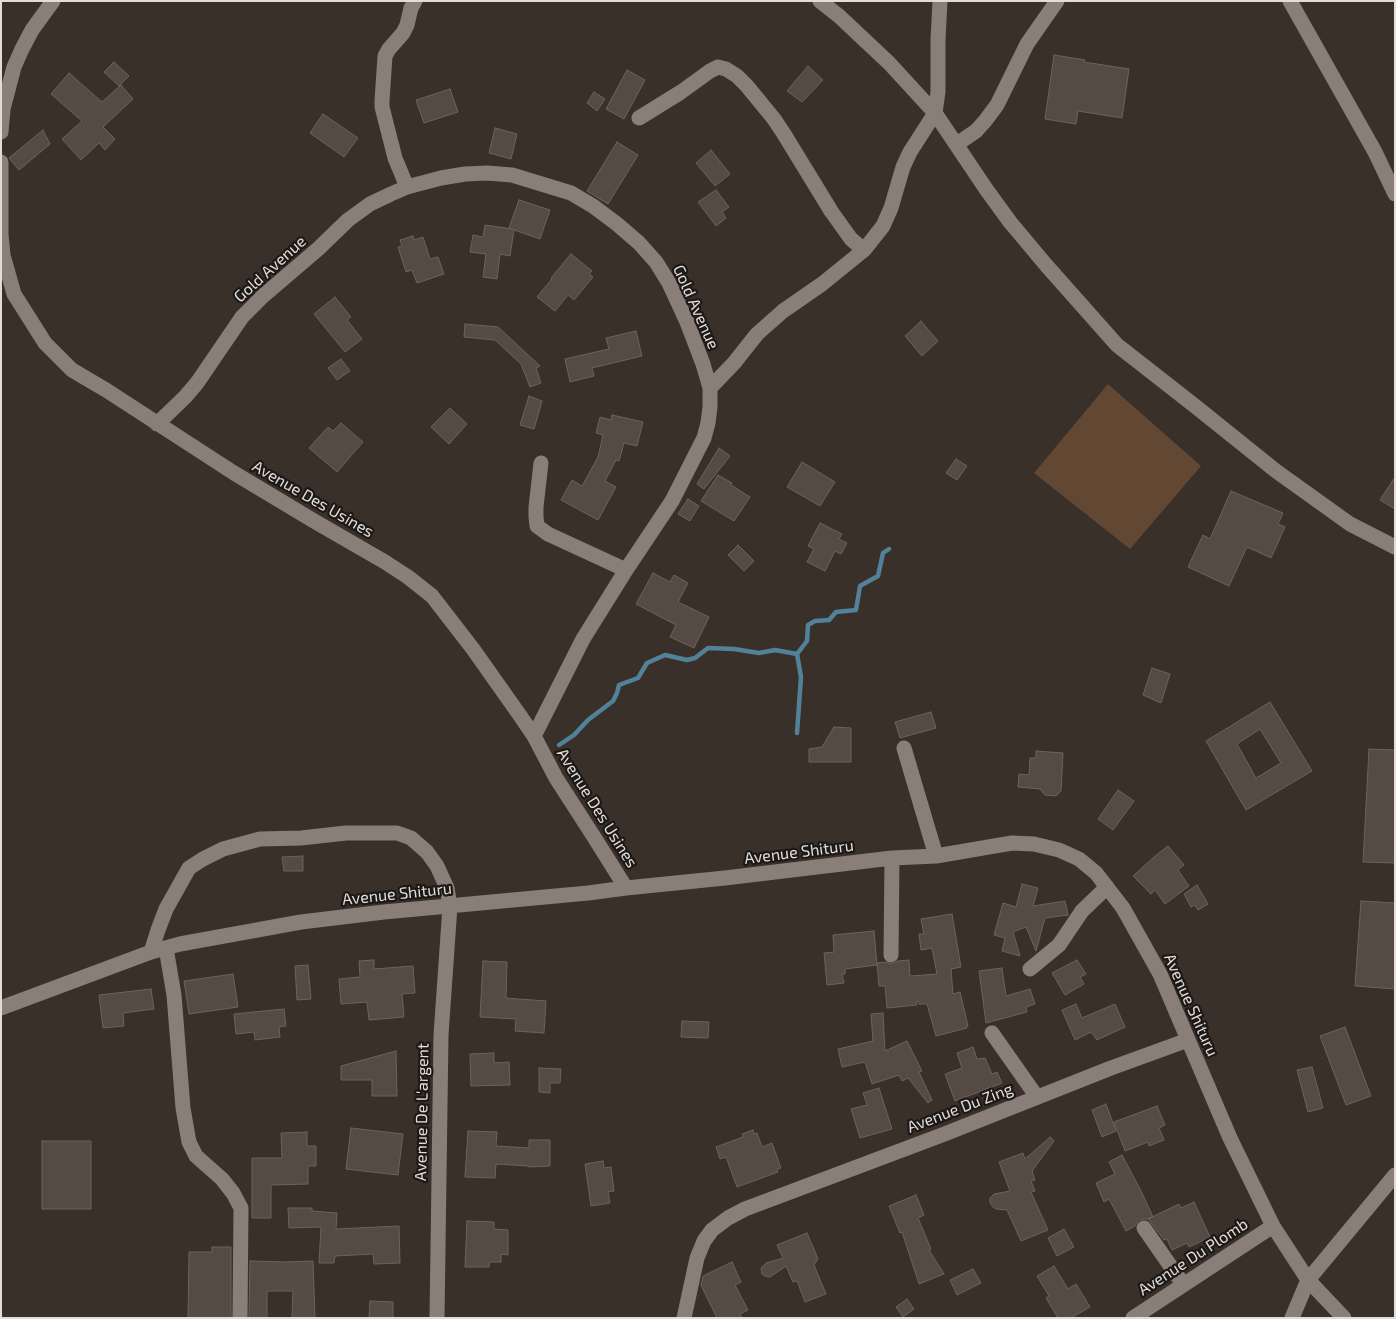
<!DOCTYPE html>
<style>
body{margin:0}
#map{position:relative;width:1396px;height:1319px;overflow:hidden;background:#39302a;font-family:"Exo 2",sans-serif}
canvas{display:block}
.frame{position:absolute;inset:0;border:2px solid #e3ddd9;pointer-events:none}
</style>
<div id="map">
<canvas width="1396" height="1319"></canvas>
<div class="frame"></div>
</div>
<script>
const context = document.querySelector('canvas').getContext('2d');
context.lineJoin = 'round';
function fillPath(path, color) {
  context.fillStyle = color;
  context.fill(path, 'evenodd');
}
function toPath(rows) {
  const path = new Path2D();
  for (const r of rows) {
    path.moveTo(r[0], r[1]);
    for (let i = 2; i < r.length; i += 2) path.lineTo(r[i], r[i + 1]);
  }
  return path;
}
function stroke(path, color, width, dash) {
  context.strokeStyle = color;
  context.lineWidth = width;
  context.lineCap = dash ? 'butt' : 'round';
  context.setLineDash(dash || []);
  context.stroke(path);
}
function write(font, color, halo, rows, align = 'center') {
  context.font = font + ' "Exo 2",sans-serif';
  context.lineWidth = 4.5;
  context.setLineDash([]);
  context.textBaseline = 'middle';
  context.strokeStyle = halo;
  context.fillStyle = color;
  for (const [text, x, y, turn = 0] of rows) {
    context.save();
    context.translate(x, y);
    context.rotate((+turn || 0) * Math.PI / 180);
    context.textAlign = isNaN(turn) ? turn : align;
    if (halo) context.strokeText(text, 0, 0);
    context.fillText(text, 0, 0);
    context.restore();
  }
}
fillPath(toPath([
 [1108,384,1201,466,1130,549,1034,473]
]), '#624733');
stroke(toPath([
 [797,733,801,677,797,654],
 [559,745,574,735,588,720,613,701,617,693,619,685,638,678,647,663,665,655,687,660,695,658,708,648,734,649,759,653,775,650,797,654,807,641,808,625,815,621,829,620,836,612,856,610,860,586,878,576,883,553,889,549]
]), '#528299', 4.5);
const building = toPath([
 [1054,55,1085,60,1084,62,1129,69,1122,118,1078,111,1076,124,1045,119,1054,55],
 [114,62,129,76,119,86,104,72,114,62],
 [808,66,823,80,802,102,787,91,808,66],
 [627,70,645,80,624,119,606,109,627,70],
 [69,73,102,102,121,85,133,99,103,127,115,139,105,150,99,143,81,160,62,139,82,121,51,94,69,73],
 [450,89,458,112,424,123,416,100,450,89],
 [594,92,605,99,597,111,587,103,594,92],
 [323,114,358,138,344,157,310,133,323,114],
 [495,128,517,134,511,159,489,153,495,128],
 [43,130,50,144,19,170,9,158,43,130],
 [617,142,638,155,608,204,587,191,617,142],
 [711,150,730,174,715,186,696,163,711,150],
 [716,190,729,207,722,212,726,218,716,226,698,202,716,190],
 [519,200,550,210,540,239,514,230,510,256,500,254,497,279,483,277,486,254,470,252,473,235,483,237,485,225,513,229,509,228,519,200],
 [413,236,414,240,423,237,430,259,438,257,444,274,417,283,412,270,406,272,398,247,402,246,400,240,413,236],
 [571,254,592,271,589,274,593,277,574,300,568,295,555,311,537,297,552,279,551,278,571,254],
 [335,297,351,317,347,320,362,339,345,352,314,314,335,297],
 [921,321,938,341,922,356,905,336,921,321],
 [465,324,498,327,540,366,536,368,541,383,530,387,521,364,495,340,464,337,465,324],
 [636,331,642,356,592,368,594,376,570,382,565,359,609,349,606,338,636,331],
 [341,359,350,371,337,380,328,368,341,359],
 [529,396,542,401,534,429,520,425,529,396],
 [450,408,467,424,449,444,431,427,450,408],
 [612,415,643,422,637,446,624,443,619,461,616,460,605,481,616,487,598,520,561,500,572,480,582,486,598,457,603,435,596,433,600,417,611,420,612,415],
 [341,423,363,442,337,472,309,448,328,427,333,431,341,423],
 [719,448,730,456,704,489,697,484,719,448],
 [956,459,967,466,957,480,946,473,956,459],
 [802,462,835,482,820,506,787,487,802,462],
 [718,475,732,483,731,485,750,497,734,521,701,501,718,475],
 [1395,477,1395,509,1380,500,1395,477],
 [1231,491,1283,513,1278,524,1285,527,1271,558,1247,547,1229,586,1188,567,1203,535,1210,539,1231,491],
 [688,499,699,506,690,521,678,514,688,499],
 [820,523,842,534,839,539,847,543,841,554,835,551,825,571,807,562,814,549,808,546,820,523],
 [738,545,754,561,744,571,728,555,738,545],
 [653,573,670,582,674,575,688,583,678,602,709,617,694,648,670,637,676,625,636,604,653,573],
 [1152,668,1170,674,1161,703,1143,695,1152,668],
 [1270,702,1312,771,1246,810,1206,741,1270,702],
 [1260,729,1281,763,1256,778,1237,744,1260,729],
 [931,712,936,728,900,738,895,722,931,712],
 [834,727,851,728,851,762,809,762,809,749,822,747,834,727],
 [1369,749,1395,750,1395,863,1363,862,1369,749],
 [1036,751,1063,753,1061,791,1056,796,1045,795,1040,789,1018,787,1019,774,1029,775,1030,758,1036,758,1036,751],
 [1118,790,1134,801,1113,830,1098,819,1118,790],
 [1168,846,1184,865,1178,870,1189,886,1165,904,1155,890,1151,894,1133,876,1154,857,1168,846],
 [303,856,303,871,284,871,282,857,303,856],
 [1022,884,1038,888,1033,906,1065,901,1068,915,1045,918,1036,951,1026,927,1013,932,1020,956,1002,951,1005,938,994,935,1003,903,1016,907,1022,884],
 [1197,885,1208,904,1198,910,1195,905,1191,907,1184,894,1197,885],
 [1361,901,1395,903,1395,989,1355,986,1361,901],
 [952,914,961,967,951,969,953,994,960,992,968,1026,966,1026,967,1028,936,1036,927,1004,919,1004,918,1001,916,1002,917,1005,887,1008,885,986,879,986,877,963,886,962,891,964,898,961,909,960,910,976,937,974,932,948,921,950,919,934,924,934,921,919,952,914],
 [874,931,877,965,845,969,845,974,842,974,844,983,827,985,824,953,834,952,833,935,874,931],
 [374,960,374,969,413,966,415,993,402,994,404,1017,369,1020,367,1002,341,1004,339,979,360,977,359,961,374,960],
 [1077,960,1086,974,1080,977,1084,984,1065,995,1052,973,1077,960],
 [483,961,507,962,506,998,546,1001,544,1033,515,1031,516,1019,480,1017,483,961],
 [308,965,311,999,297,1000,295,966,308,965],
 [1002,968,1006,996,1030,989,1035,1004,1026,1007,1027,1012,986,1023,979,971,1002,968],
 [233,974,238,1007,189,1014,184,981,233,974],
 [151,989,154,1009,123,1013,124,1026,103,1028,99,995,151,989],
 [1076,1004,1082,1018,1115,1004,1125,1027,1097,1040,1091,1032,1075,1040,1062,1010,1076,1004],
 [284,1009,286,1026,279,1027,280,1037,255,1040,254,1032,236,1034,234,1014,284,1009],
 [883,1013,885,1051,907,1041,922,1071,919,1072,932,1100,928,1103,908,1078,902,1081,899,1075,872,1084,865,1062,842,1067,838,1049,873,1041,871,1014,883,1013],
 [682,1021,709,1022,708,1038,681,1037,682,1021],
 [1345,1027,1371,1096,1346,1105,1320,1036,1345,1027],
 [973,1047,977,1059,985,1058,992,1074,997,1072,1002,1083,955,1101,945,1074,962,1068,957,1053,973,1047],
 [396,1051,397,1096,372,1096,372,1080,341,1080,341,1066,396,1051],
 [494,1053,494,1063,509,1062,510,1085,471,1086,470,1054,494,1053],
 [1312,1067,1323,1108,1308,1112,1297,1070,1312,1067],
 [539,1068,561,1069,560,1083,550,1083,550,1093,539,1092,539,1068],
 [879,1088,892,1129,860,1138,851,1109,867,1105,863,1093,879,1088],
 [1106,1104,1116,1131,1102,1137,1092,1110,1106,1104],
 [1157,1106,1165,1125,1159,1128,1164,1140,1149,1146,1148,1142,1125,1151,1114,1122,1157,1106],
 [351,1128,403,1134,398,1175,346,1169,351,1128],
 [753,1130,754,1134,757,1133,762,1147,772,1143,781,1168,777,1169,778,1172,737,1187,726,1157,720,1159,716,1147,743,1137,742,1134,753,1130],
 [468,1131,497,1132,496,1146,529,1148,529,1140,550,1140,550,1166,529,1167,529,1166,496,1164,495,1178,465,1177,468,1131],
 [307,1132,307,1146,316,1146,316,1166,308,1166,308,1184,271,1185,271,1218,252,1218,252,1158,282,1158,281,1133,307,1132],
 [1050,1137,1054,1141,1032,1171,1035,1180,1031,1181,1035,1191,1031,1192,1048,1230,1021,1241,1007,1210,996,1209,993,1207,990,1203,990,1198,994,1194,1010,1191,999,1162,1023,1153,1025,1159,1050,1137],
 [42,1141,91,1141,91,1209,42,1209,42,1141],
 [1122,1155,1141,1191,1153,1217,1148,1219,1144,1219,1139,1220,1135,1226,1126,1231,1109,1199,1104,1202,1096,1183,1115,1174,1109,1162,1122,1155],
 [603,1161,604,1168,611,1167,614,1191,608,1192,610,1203,591,1206,585,1164,603,1161],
 [916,1195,924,1215,918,1218,931,1249,929,1250,944,1274,919,1284,902,1232,900,1233,889,1206,916,1195],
 [1194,1202,1210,1237,1189,1247,1187,1243,1172,1250,1167,1239,1164,1240,1148,1219,1179,1204,1181,1208,1194,1202],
 [288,1208,312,1208,312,1211,337,1213,336,1229,399,1226,400,1263,374,1264,373,1254,335,1256,334,1263,319,1263,321,1227,289,1228,288,1208],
 [467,1221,494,1222,494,1229,508,1230,508,1255,501,1254,501,1262,490,1262,489,1267,465,1267,467,1221],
 [1064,1229,1074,1247,1057,1256,1048,1238,1064,1229],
 [807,1233,818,1259,814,1265,826,1294,805,1302,797,1281,793,1282,786,1266,770,1277,765,1276,762,1274,761,1268,766,1263,783,1258,777,1245,807,1233],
 [212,1247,231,1247,231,1318,188,1318,189,1252,212,1252,212,1247],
 [250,1261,286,1262,313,1261,315,1318,292,1318,293,1291,267,1291,267,1318,249,1318,250,1261],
 [732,1262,741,1282,735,1285,748,1310,740,1314,742,1318,717,1318,701,1285,703,1276,732,1262],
 [1054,1266,1068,1289,1076,1284,1090,1307,1071,1318,1058,1318,1046,1298,1049,1296,1037,1276,1054,1266],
 [973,1269,981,1283,957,1295,950,1280,973,1269],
 [907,1299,914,1309,903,1317,896,1307,907,1299],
 [370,1301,393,1302,393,1318,369,1318,370,1301]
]);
fillPath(building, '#554b44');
stroke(building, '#6d635c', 1);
stroke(toPath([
 [820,1,839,16,889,63,935,113,986,189,1010,222,1046,265,1117,345,1195,406,1276,471,1350,524,1395,547],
 [1290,1,1375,152,1395,194],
 [639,118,681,92,710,71,718,67,726,69,737,76,747,86,774,119,784,134,831,211,851,239,864,250],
 [1,132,3,109,14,67,22,49,32,30,53,1],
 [957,144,976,131,985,121,997,105,1027,44,1057,1],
 [1,162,1,235,3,255,14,294,45,343,72,370,106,390,234,473,314,521,385,562,408,577,432,596,473,649,521,717,534,736,556,778,594,837,626,888],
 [407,187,395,158,382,107,382,101,385,56,389,49,403,33,407,25,411,8,415,1],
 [710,388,734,363,757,334,783,311,822,284,864,250,883,226,891,208,903,167,910,152,935,113,938,92,938,40,940,1],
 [157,424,185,397,197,383,242,317,263,296,318,249,348,220,370,204,391,194,407,187,441,178,465,174,487,173,512,175,571,193,593,206,617,224,639,243,656,262,669,283,687,322,703,364,710,388,710,407,708,423,704,438,672,501,626,570,583,639,534,736],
 [541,463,536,507,536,517,537,526,548,534,626,570],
 [904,748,936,856],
 [166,948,174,995,183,1108,189,1142,196,1156,222,1179,233,1193,241,1208,240,1318],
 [151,952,158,930,166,909,189,868,203,859,223,849,260,839,301,838,346,833,397,833,411,838,427,852,437,866,447,888,450,906,441,1035,437,1318],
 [891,955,892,858],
 [1030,969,1059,945,1082,911,1107,887],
 [1,1008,151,952,180,944,301,922,384,912,588,893,626,888,725,878,892,858,936,856,1012,843,1034,844,1059,850,1079,859,1096,873,1123,908,1160,974,1230,1138,1273,1226,1308,1280,1344,1318],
 [992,1033,1037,1097],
 [1144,1228,1183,1284],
 [684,1318,697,1258,704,1241,712,1230,728,1218,745,1209,942,1135,1111,1068,1188,1040],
 [1133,1318,1273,1226],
 [1292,1318,1308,1280,1395,1175]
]), '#8a7f78', 15);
write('16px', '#e3ddd9', '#1d1916', [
 ["Gold Avenue",270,269,-42],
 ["Gold Avenue",696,307,66],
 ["Avenue Des Usines",313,499,30],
 ["Avenue Des Usines",597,808,58],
 ["Avenue Shituru",799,852,-7],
 ["Avenue Shituru",397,894,-6],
 ["Avenue Shituru",1191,1005,66],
 ["Avenue Du Zing",960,1108,-21],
 ["Avenue De L'argent",422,1112,-89],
 ["Avenue Du Plomb",1193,1257,-33]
]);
</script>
